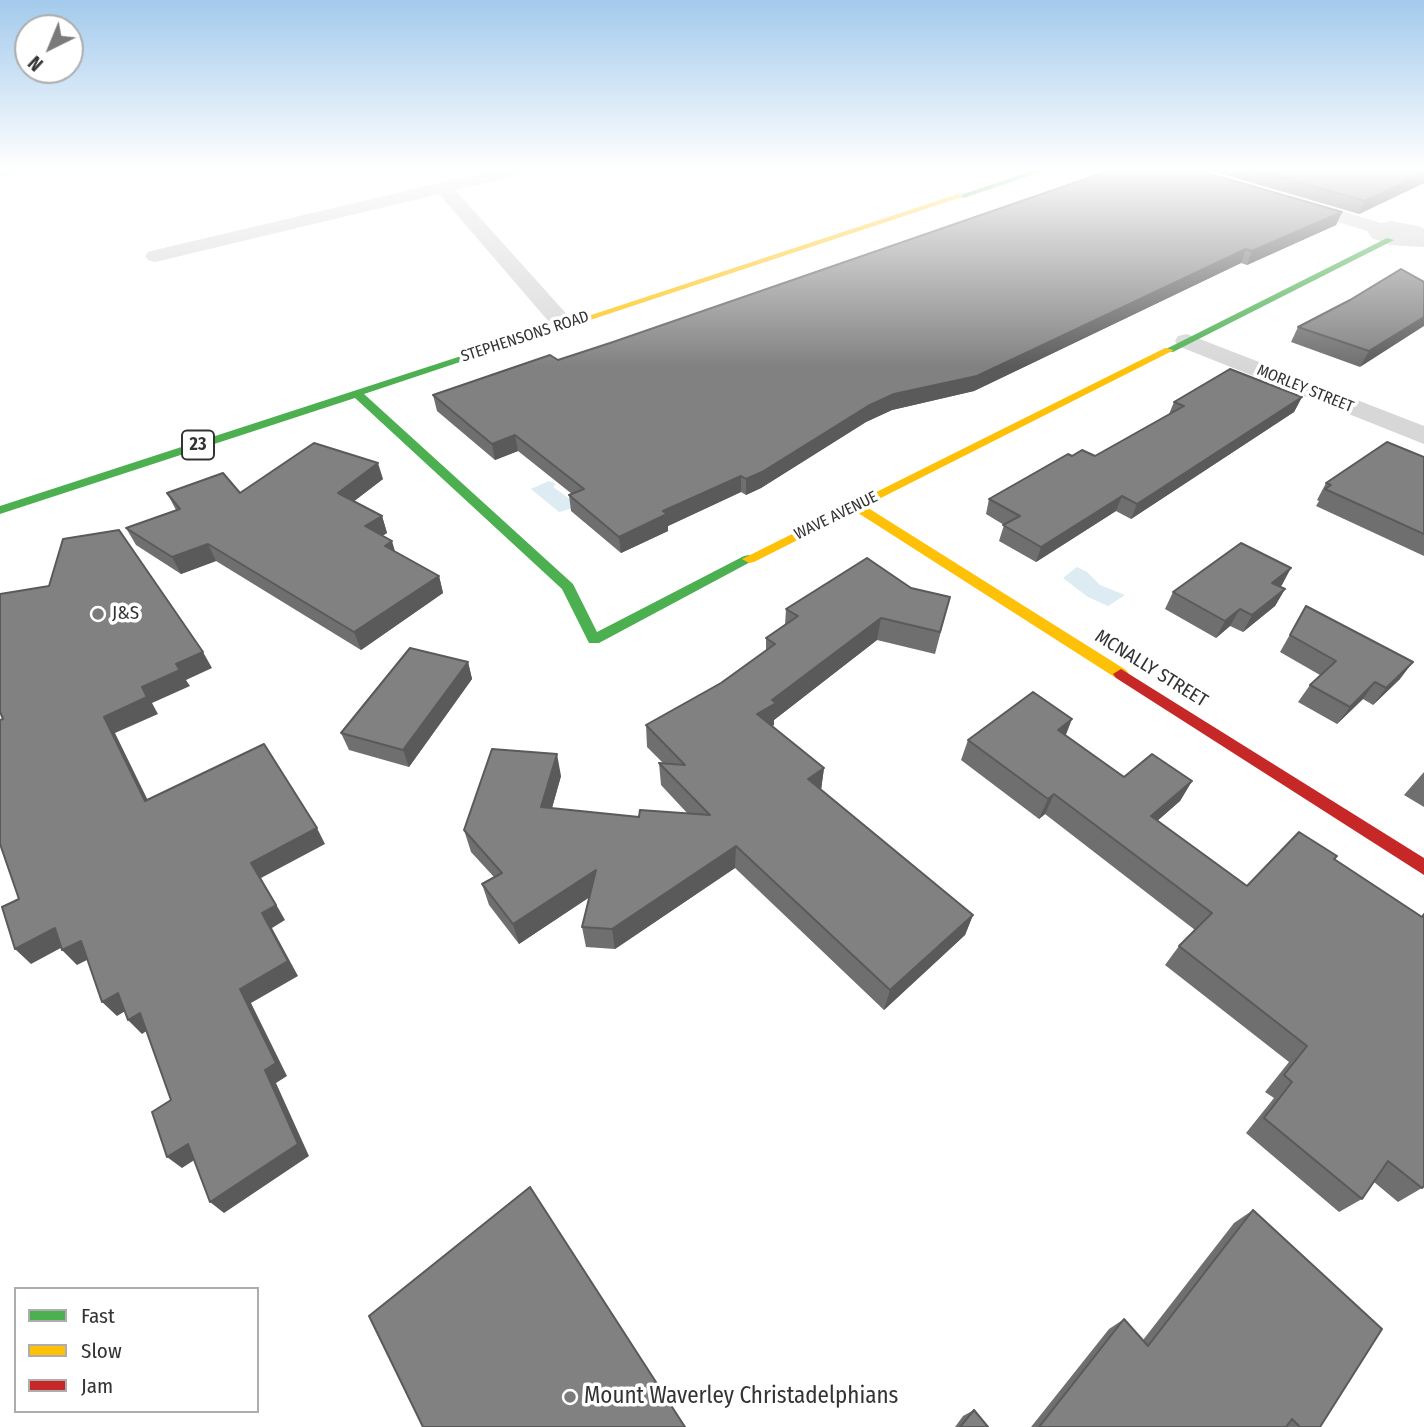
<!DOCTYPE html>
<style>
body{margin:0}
#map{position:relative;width:1424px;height:1427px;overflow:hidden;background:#fff;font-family:"Fira Sans Condensed",sans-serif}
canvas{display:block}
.legend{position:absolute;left:14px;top:1287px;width:245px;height:126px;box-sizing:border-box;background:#fff;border:2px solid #adadad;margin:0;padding:9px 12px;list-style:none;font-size:21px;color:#333}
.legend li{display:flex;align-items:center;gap:14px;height:35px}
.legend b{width:35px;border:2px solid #adadad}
.north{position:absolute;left:14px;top:14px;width:70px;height:70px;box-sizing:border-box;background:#fff;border:2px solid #adadad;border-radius:50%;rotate:223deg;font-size:19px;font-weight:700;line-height:28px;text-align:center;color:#333}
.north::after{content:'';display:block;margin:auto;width:24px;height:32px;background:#7a7a7a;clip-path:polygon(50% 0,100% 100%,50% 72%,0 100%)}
</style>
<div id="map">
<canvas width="1424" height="1427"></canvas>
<ul class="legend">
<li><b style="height:9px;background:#4caf50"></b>Fast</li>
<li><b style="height:9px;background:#ffc107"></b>Slow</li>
<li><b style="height:9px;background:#c62828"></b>Jam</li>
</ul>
<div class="north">N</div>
</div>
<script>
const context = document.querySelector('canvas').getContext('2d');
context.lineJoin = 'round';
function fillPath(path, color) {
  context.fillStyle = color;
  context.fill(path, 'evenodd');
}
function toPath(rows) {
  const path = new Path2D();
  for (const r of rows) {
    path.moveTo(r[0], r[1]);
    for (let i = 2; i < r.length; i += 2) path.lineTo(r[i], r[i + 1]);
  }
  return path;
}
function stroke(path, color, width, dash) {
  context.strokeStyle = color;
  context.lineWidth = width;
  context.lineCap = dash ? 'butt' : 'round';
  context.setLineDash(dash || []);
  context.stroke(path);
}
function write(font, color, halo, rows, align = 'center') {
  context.font = font + ' "Fira Sans Condensed",sans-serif';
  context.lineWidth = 7;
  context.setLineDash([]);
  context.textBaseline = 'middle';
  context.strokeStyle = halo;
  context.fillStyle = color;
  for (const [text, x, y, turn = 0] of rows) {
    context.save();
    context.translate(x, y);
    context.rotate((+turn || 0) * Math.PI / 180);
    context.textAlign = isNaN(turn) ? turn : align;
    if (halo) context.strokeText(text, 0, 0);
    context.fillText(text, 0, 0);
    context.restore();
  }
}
fillPath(toPath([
 [549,481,556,484,553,487,580,506,559,512,531,489],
 [1077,567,1087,572,1100,585,1125,595,1108,606,1088,597,1063,578]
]), '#ddebf3');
fillPath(toPath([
 [0,167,39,167,36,171,0,177,0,167],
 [508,167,539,167,536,171,455,190,572,320,576,325,572,330,556,330,439,194,155,262,148,260,145,256,148,252,155,250,508,167],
 [1289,195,1381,223,1391,221,1418,226,1424,229,1424,247,1389,245,1372,238,1367,231,1282,205,1280,201,1289,195],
 [1187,334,1424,426,1424,444,1178,346,1175,341,1178,336,1187,334]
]), '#d7d7d7');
fillPath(toPath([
 [1044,167,1055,167,964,198,957,196,1044,167],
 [1387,238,1394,240,1173,352,1164,350,1387,238],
 [575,319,583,321,364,394,573,584,597,632,744,556,749,555,756,559,599,643,589,643,562,589,355,398,0,514,0,506,575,319]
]), '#4caf50');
fillPath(toPath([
 [958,194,965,196,581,323,573,321,958,194],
 [1165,348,1174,350,865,506,1126,670,1129,674,1126,678,1116,678,855,511,754,562,749,563,742,559,1165,348]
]), '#ffc107');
fillPath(toPath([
 [1121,669,1424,858,1424,875,1116,678,1113,674,1121,669]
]), '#c62828');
fillPath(toPath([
 [1198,167,1424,167,1424,183,1359,214],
 [1342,212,1336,225,1247,265,1241,263,974,391,892,410,866,422,761,488,746,495,741,492,668,526,668,531,621,553,571,511,569,495,572,494,518,451,495,460,437,411,433,395,558,360],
 [1424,282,1360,367,1291,342,1298,327],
 [1302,397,1294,412,1131,519,1116,511,1036,562,999,541,1004,525,986,514,989,499,1072,456,1095,456,1169,414,1174,402],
 [1424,457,1424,556,1316,506,1319,501,1317,500,1326,483],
 [383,479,354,501,382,516,387,533,382,536,395,551,439,576,443,593,361,650,216,561,181,574,136,545,126,528,176,510,167,493,240,493],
 [1282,585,1279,587,1285,589,1275,606,1243,632,1230,626,1216,638,1165,609,1173,592],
 [911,588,950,597,935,654,877,640,774,720,774,725,772,726,824,768,821,790,973,915,965,935,884,1010,735,868,615,949,586,947,582,927,589,897,519,944,489,905,482,884,494,877,471,852,464,830,561,776,552,808,639,817,688,814,661,785,659,763,663,763,647,747,646,725,721,683,766,651,766,638,785,625,786,609],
 [1306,606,1400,679,1373,705,1363,699,1337,724,1298,702,1310,685,1320,675,1280,652],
 [468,662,472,679,409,767,349,750,341,733],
 [1066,735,1124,777,1192,781,1180,801,1157,821,1247,886,1334,859,1422,1188,1398,1202,1374,1182,1362,1199,1339,1212,1246,1133,1274,1098,1265,1092,1289,1062,1165,965,1179,946,1195,930,1045,814,1039,819,961,760,968,740],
 [1424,772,1424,807,1404,795],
 [1253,1210,1320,1427,1031,1427,1109,1329,1124,1319,1143,1340,1234,1223],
 [974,1410,988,1427,955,1427,963,1416]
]), '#6f6f6f');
fillPath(toPath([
 [1424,173,1424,183,1359,214,1365,201],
 [1342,212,1336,225,1247,265,1252,251],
 [1246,249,1241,263,974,391,892,410,866,422,761,488,746,495,746,479,868,406,894,394],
 [1424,317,1424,326,1360,367,1369,351],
 [1302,397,1294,412,1131,519,1137,504],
 [515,435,518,451,495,460,492,444],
 [378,463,383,479,344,509,338,493],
 [741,476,741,492,668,526,668,531,621,553,619,537,663,511],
 [1122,496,1116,511,1036,562,1041,547],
 [382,516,387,533,370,543,365,526],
 [392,541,397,558,385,546],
 [208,544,216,561,181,574,172,557],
 [1291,568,1282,585,1263,600,1272,583],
 [439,576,443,593,361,650,354,632],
 [1285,589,1275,606,1243,632,1252,615],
 [1240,609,1230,626,1216,638,1225,621],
 [881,618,877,640,774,720,774,725,756,736,757,714,772,700],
 [203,652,212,668,186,680,190,686,152,703,158,714,115,733,156,817,145,801,104,717,142,687,176,664],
 [468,662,472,679,409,767,403,750],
 [1413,662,1400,679,1373,705,1386,688],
 [1375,682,1363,699,1337,724,1350,707],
 [1072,719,1064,740,1058,730],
 [557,754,561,776,546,829,541,807],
 [824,768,821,790,808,779],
 [1192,781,1180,801,1140,836,1151,816],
 [1054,794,1045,814,1039,819,1048,799],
 [317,828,325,844,261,878,285,920,272,928,298,976,251,1003,287,1076,276,1083,309,1156,224,1213,210,1202,265,1070,240,989,262,913,251,863],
 [736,846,735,868,615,949,612,929],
 [596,870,599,891,519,944,513,924],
 [973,915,965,935,884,1010,890,990],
 [55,928,70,943,31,964,15,949],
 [81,941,95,956,77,965,62,950],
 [118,993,132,1007,117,1016,102,1002],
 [140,1013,154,1026,142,1034,128,1020],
 [188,1144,202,1155,182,1168,167,1157]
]), '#5a5a5a');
const building = toPath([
 [1120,167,1186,167,1342,212,1252,251,1246,249,977,376,894,394,868,406,762,472,746,479,741,476,663,511,667,514,619,537,569,495,584,489,515,435,492,444,433,395,550,355,558,360,613,342,1120,167],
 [1245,167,1424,167,1424,173,1365,201,1245,167],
 [1401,269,1424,282,1424,317,1369,351,1298,327,1350,300,1401,269],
 [1230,369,1302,397,1137,504,1122,496,1041,547,1003,525,1020,516,989,499,1068,454,1072,456,1082,450,1095,456,1184,406,1174,402,1230,369],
 [1387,442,1424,457,1424,534,1325,489,1331,485,1326,483,1387,442],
 [314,443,378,463,338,493,382,516,365,526,392,541,385,546,439,576,354,632,208,544,172,557,126,528,180,509,167,493,223,473,240,493,314,443],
 [119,530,203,652,176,664,180,670,142,687,147,697,104,717,145,801,264,744,317,828,251,863,276,905,262,913,288,961,240,989,276,1063,265,1070,298,1144,210,1202,188,1144,167,1157,152,1112,171,1100,140,1013,128,1020,118,993,102,1002,81,941,62,950,55,928,15,949,2,907,19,899,0,844,0,720,3,719,0,712,0,594,49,586,63,539,119,530],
 [1241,543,1291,568,1272,583,1285,589,1252,615,1240,609,1225,621,1173,592,1241,543],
 [867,558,911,588,950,597,940,632,881,618,772,700,776,703,757,714,824,768,808,779,973,915,890,990,736,846,612,929,582,927,596,870,513,924,482,884,502,873,464,830,492,749,557,754,541,807,639,817,640,810,710,815,659,763,685,765,646,725,721,683,775,644,766,638,798,616,786,609,867,558],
 [1306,606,1413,662,1386,688,1375,682,1350,707,1310,685,1336,661,1290,635,1306,606],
 [410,648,468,662,403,750,341,733,410,648],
 [1033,692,1072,719,1058,730,1124,777,1152,754,1192,781,1151,816,1247,886,1299,832,1337,856,1334,859,1422,917,1424,914,1424,1186,1422,1188,1388,1161,1362,1199,1264,1118,1292,1082,1284,1075,1307,1046,1179,946,1212,913,1054,794,1048,799,968,740,1033,692],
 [530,1187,685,1427,423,1427,369,1316,530,1187],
 [1253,1210,1382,1329,1320,1427,1300,1427,1292,1419,1286,1427,1039,1427,1124,1319,1148,1346,1253,1210],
 [974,1410,988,1427,960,1427,974,1410]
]);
fillPath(building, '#818181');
stroke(building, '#5a5a5a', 2);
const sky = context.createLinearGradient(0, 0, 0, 367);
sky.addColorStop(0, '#a3caec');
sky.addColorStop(0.46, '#fff');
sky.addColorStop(1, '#ffffff00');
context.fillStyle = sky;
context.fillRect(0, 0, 1424, 367);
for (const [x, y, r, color] of [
 [98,614,7,"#7a7a7a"],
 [570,1397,7,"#7a7a7a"]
]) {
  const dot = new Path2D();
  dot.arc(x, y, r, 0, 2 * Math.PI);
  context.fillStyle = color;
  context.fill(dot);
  stroke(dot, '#fff', 2.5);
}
write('16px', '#333', '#fff', [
 ["STEPHENSONS ROAD",525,337,-18],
 ["MORLEY STREET",1305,389,22],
 ["WAVE AVENUE",836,516,-26]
]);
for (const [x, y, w] of [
 [198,445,32]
]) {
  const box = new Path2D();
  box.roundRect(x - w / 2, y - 14.5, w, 29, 5);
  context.fillStyle = '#fff';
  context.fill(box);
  stroke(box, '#333', 2);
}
write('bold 18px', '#333', null, [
 ["23",198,445]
]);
write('19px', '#333', '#fff', [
 ["J&S",112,614]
], 'left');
write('19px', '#333', '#fff', [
 ["MCNALLY STREET",1151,669,32]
]);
write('23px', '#333', '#fff', [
 ["Mount Waverley Christadelphians",584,1397]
], 'left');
</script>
